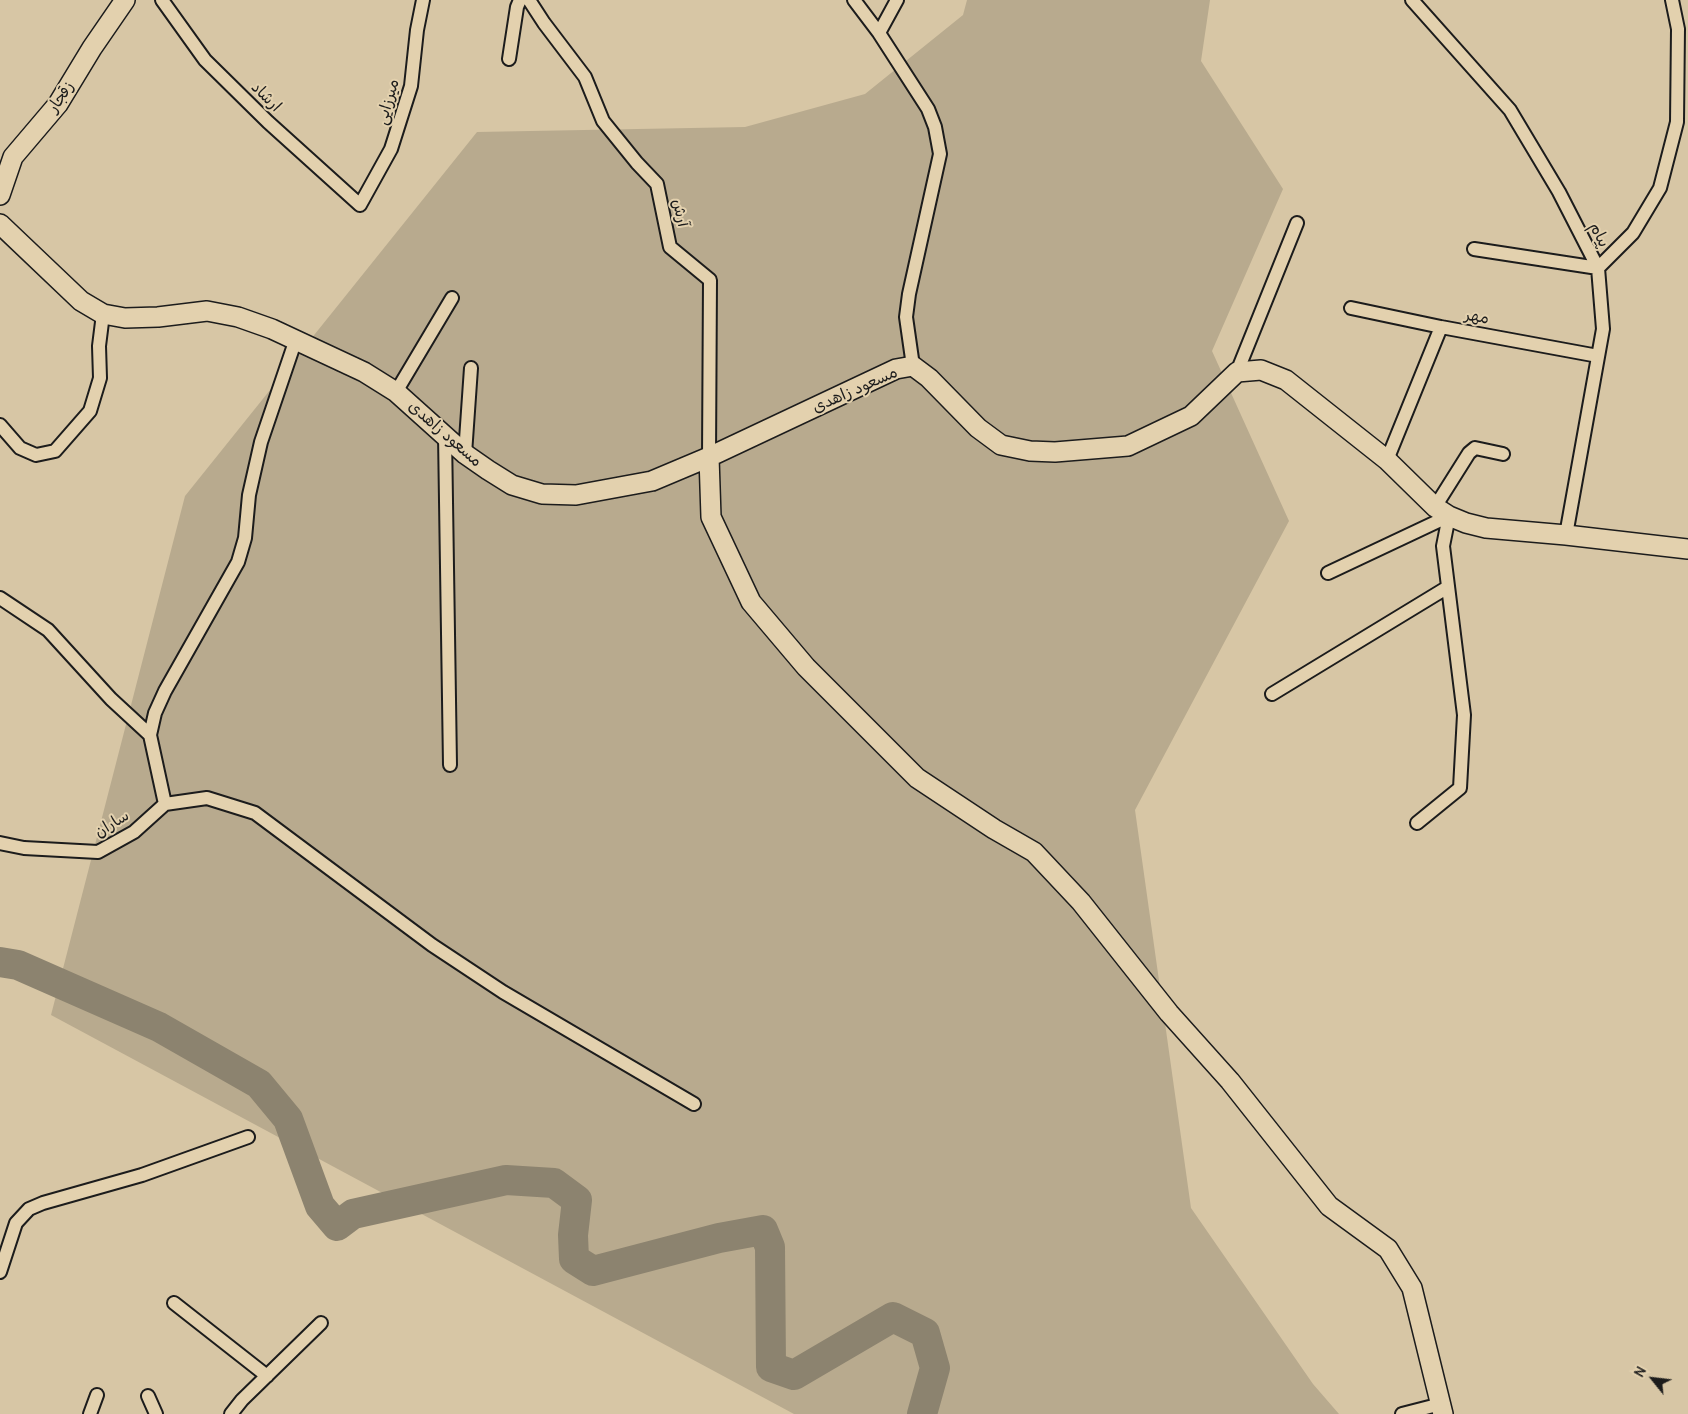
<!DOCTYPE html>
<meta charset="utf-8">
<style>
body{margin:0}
#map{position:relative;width:1688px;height:1414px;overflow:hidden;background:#d7c6a5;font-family:Delius,sans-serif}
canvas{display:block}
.north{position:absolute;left:1628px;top:1354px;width:50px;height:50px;-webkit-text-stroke:4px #e3d1ae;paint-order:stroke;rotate:299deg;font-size:14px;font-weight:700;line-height:20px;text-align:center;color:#1c1c1c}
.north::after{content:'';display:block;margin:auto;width:18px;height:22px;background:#1c1c1c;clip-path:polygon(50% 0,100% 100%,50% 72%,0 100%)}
</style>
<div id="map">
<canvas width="1688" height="1414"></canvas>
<div class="north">N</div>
</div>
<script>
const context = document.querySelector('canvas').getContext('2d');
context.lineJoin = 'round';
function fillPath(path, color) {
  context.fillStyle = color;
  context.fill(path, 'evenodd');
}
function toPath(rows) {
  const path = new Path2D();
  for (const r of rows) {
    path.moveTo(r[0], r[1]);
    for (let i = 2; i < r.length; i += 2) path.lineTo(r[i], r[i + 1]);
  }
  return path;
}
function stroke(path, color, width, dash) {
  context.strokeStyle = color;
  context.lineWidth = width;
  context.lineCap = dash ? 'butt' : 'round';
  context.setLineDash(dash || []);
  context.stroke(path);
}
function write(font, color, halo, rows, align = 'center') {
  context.font = font + ' Delius,"Playpen Sans Arabic",sans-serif';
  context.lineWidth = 4;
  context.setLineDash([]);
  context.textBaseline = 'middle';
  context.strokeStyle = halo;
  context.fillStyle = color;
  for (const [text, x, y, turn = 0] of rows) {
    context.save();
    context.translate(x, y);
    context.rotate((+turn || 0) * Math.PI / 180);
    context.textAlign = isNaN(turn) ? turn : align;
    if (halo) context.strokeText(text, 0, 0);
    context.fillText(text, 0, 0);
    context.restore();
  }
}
fillPath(toPath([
 [967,0,1210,0,1201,61,1283,189,1212,351,1289,521,1135,810,1191,1208,1313,1384,1339,1414,794,1414,51,1015,185,496,477,132,745,127,865,94,963,15]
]), '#b8aa8e');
stroke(toPath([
 [0,962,18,965,159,1027,259,1084,288,1119,320,1206,337,1226,353,1214,506,1180,554,1183,577,1200,573,1235,574,1259,593,1271,719,1238,763,1230,770,1247,771,1367,794,1375,893,1317,925,1333,935,1368,922,1414]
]), '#8c836f', 30);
const street = toPath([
 [162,0,205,60,268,122,360,205,391,149,411,86,417,30,423,0],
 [529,0,544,23,585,77,603,121,637,163,657,184,670,247,710,280,709,457],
 [854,0,879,33,897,0],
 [1412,0,1510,110,1559,192,1598,268,1603,329,1566,535],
 [879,33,928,109,935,127,940,154,909,294,906,317,913,366],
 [509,59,517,7,520,0],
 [1474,249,1598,268,1633,233,1660,188,1677,122,1678,29,1672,0],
 [1351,308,1441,327,1598,356],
 [1237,372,1297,223],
 [396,392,452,298],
 [0,425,20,448,36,455,55,451,90,411,100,378,99,346,103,314],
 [445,435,450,765],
 [465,454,471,368],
 [1387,460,1441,327],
 [1435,507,1469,453,1475,448,1503,454],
 [1328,573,1449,516],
 [0,598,48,630,111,699,150,735],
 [1272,694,1448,587],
 [165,804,207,798,255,813,432,945,503,992,694,1104],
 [1417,823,1460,788,1464,715,1443,546,1449,516],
 [0,843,24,848,98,852,134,832,165,804,150,735,155,713,165,691,238,562,245,538,249,495,261,442,296,339],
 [0,1272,16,1223,29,1209,43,1203,142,1175,248,1137],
 [174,1303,267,1376],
 [148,1396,156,1414],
 [90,1414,97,1395],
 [231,1414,242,1400,321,1323],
 [1402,1414,1441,1404]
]);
const secondary = toPath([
 [0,195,13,157,58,104,92,48,125,0],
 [0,224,81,301,103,314,125,318,158,317,207,311,238,317,272,329,364,372,396,392,465,454,488,470,512,485,542,494,576,495,652,481,709,457,896,369,913,366,929,378,978,428,1001,445,1030,451,1055,452,1128,446,1191,416,1237,372,1261,370,1286,380,1387,460,1435,507,1449,516,1466,523,1486,528,1566,535,1688,549],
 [709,457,711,517,751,602,806,667,917,778,994,829,1034,852,1081,902,1169,1013,1230,1081,1329,1206,1388,1249,1412,1288,1443,1414]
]);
stroke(street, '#1c1c1c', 16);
stroke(secondary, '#1c1c1c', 22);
stroke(street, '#e3d1ae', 12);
stroke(secondary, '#e3d1ae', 19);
write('16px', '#1c1c1c', '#e3d1ae', [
 ["زقجار",61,97,-56],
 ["ارشاد",266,97,45],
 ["میرزایی",388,102,-74],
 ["آرش",680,213,78],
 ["پیام",1599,235,63],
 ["مهر",1477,317,10],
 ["مسعود زاهدی",855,390,-24],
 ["مسعود زاهدی",445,434,41],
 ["ساران",112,824,-32]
]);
</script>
